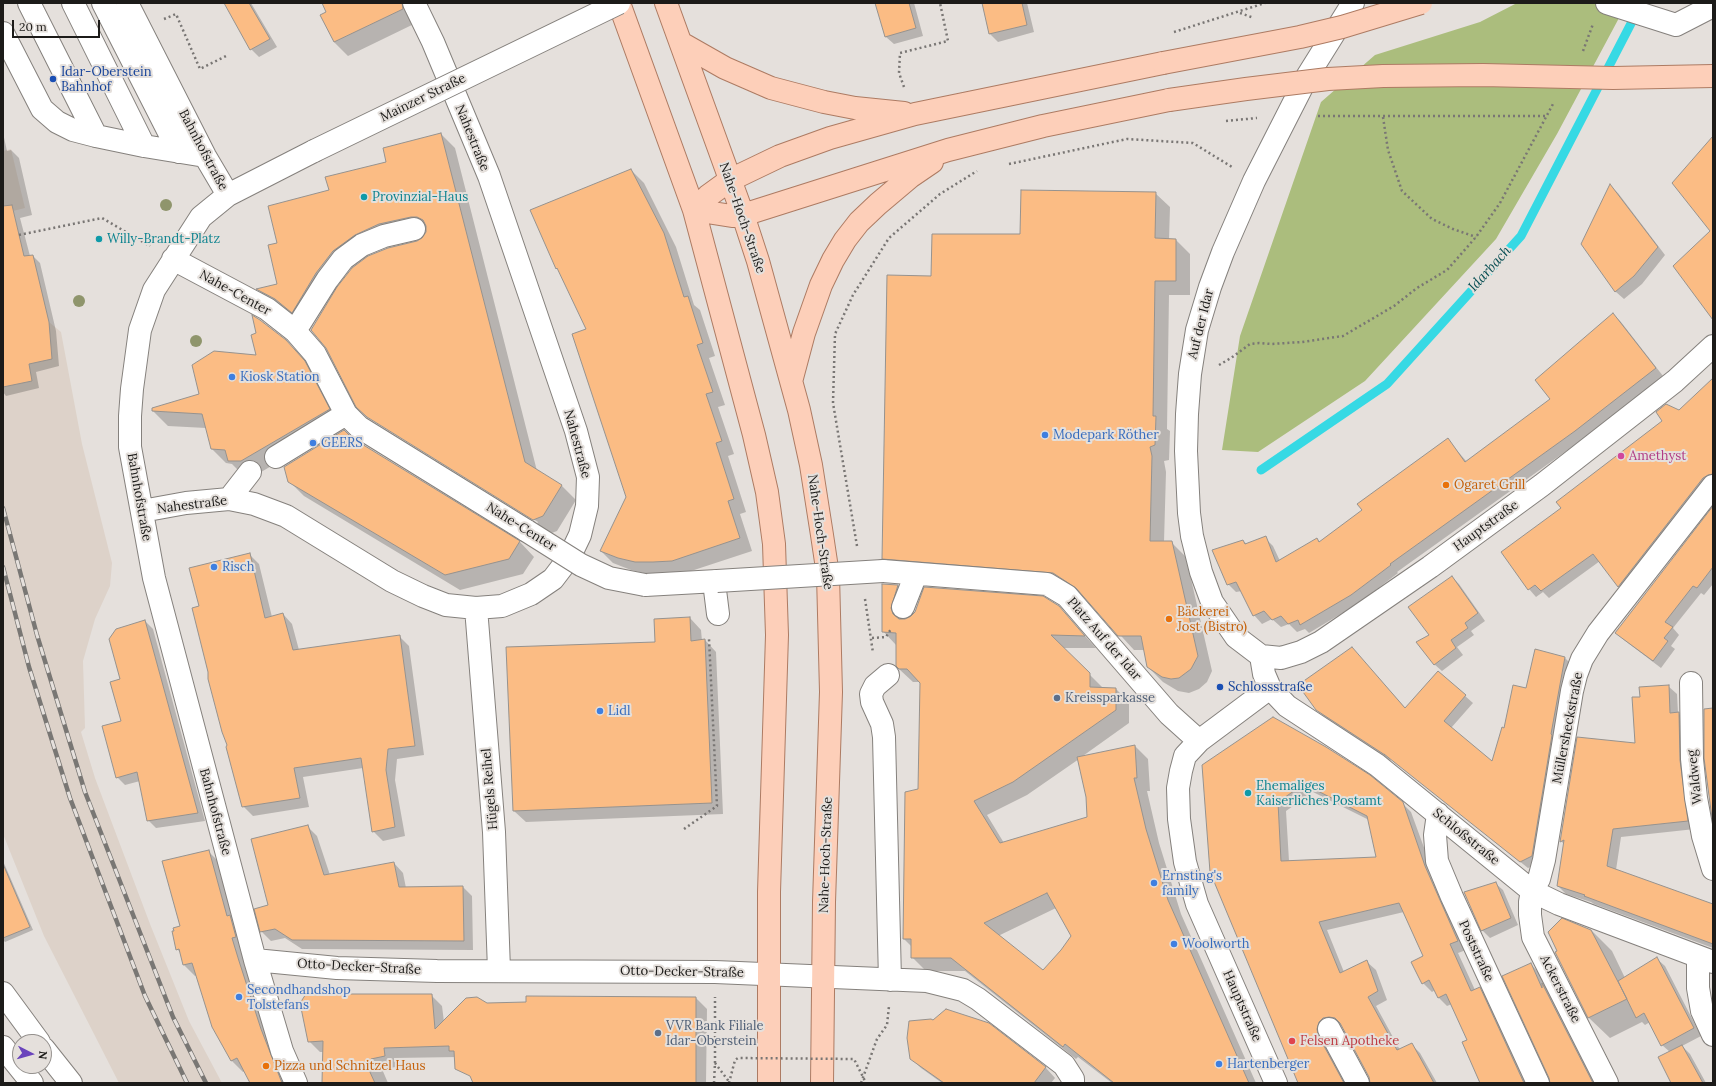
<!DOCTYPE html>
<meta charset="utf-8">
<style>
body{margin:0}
#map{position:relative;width:1716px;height:1086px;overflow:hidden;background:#e5e0dc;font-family:Lora,serif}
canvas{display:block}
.frame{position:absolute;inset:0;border:4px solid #1c1b19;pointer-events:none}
.north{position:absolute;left:12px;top:1034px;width:40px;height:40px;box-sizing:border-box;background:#e5e0dc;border:1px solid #95918e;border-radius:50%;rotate:96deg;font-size:11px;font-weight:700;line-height:16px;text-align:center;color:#1c1b19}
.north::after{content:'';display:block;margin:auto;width:14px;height:18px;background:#6a44bc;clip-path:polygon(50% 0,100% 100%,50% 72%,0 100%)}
.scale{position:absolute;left:12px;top:20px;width:88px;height:18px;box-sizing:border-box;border:2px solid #1c1b19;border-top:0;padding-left:5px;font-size:12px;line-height:14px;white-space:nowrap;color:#1c1b19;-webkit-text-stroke:3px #e5e0dc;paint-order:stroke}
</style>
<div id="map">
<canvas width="1716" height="1086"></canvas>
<div class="frame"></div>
<div class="north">N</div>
<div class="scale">20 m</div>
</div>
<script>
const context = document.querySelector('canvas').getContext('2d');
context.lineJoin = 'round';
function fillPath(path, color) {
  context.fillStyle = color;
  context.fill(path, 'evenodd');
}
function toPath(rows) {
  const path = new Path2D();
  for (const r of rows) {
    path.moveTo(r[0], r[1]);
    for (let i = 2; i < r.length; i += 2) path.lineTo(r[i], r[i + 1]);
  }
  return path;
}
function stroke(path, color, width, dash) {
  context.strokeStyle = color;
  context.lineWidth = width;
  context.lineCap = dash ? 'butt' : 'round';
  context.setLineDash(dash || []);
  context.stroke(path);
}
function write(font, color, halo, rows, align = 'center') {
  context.font = font + ' Lora,serif';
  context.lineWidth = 4;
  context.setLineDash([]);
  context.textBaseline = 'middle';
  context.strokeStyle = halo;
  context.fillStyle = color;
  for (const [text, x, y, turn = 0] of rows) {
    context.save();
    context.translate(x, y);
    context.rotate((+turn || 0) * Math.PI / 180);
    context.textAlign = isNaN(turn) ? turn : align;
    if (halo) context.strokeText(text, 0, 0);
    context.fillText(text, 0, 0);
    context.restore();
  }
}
fillPath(toPath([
 [11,149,25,208,13,211,24,256,33,255,49,322,61,332,82,444,112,563,110,586,95,619,83,661,85,728,81,732,95,778,150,924,189,1021,222,1083,119,1083,44,936,3,834,3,151]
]), '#ddd2c9');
fillPath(toPath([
 [1517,3,1627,3,1557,134,1496,239,1365,381,1258,452,1222,450,1240,336,1321,102,1375,55,1480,22]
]), '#abbd7d');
fillPath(toPath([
 [225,3,251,3,277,47,259,57,251,49],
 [323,3,407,3,416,23,348,56,334,42,322,15,327,12],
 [876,3,914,3,923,36,894,44,886,37],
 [983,3,1027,3,1034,32,998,42,990,34],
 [3,133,7,151,11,150,19,158,32,215,20,218,30,256,33,256,40,263,56,331,59,366,36,372,39,388,6,396,3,392],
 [441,134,455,148,537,471,562,486,576,500,557,531,549,534,382,431,374,423,537,524,538,522,369,417,423,239,427,231,394,238,347,266,307,326,272,303,258,290,278,284,278,243,330,191],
 [631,170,644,183,676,247,694,305,700,310,715,356,709,358,725,405,718,407,734,454,728,456,746,512,740,514,752,551,685,573,666,575,648,574,631,570,613,563,601,551,628,497,588,329,560,271,557,268,531,211],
 [1610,186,1618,193,1665,255,1642,284,1624,299,1616,292,1582,244],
 [1155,193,1170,207,1169,240,1176,240,1190,254,1190,295,1169,295,1167,429,1170,431,1169,460,1164,461,1166,472,1164,542,1171,542,1186,557,1212,671,1207,682,1199,689,1189,693,1178,691,1163,682,1148,667,1145,650,1134,650,1088,600,1064,586,898,573,883,558,932,277,1021,235],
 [1613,314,1621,322,1663,376,1583,439,1397,572,1398,573,1359,603,1309,633,1305,629,1297,632,1289,624,1281,627,1272,619,1262,624,1254,615,1242,591,1236,592,1228,584,1243,541,1247,544,1265,538,1273,546,1280,561,1317,539,1320,542,1363,510,1448,440,1467,462,1552,399],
 [257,334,286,341,301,356,319,377,343,424,256,475,243,475,232,464,226,463,212,449,206,428,168,426,153,411,200,395,257,356],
 [1713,378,1713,484,1626,594,1600,561,1549,598,1543,592,1536,597,1529,589,1562,508,1679,412],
 [352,438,520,542,534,557,523,574,460,590,304,496,289,481],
 [1713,508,1713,584,1704,595,1701,593,1673,628,1679,635,1671,646,1675,649,1661,668,1624,640,1616,633],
 [249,554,259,564,272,617,283,614,292,624,299,650,399,636,409,646,424,755,397,759,395,780,405,836,383,841,373,831,363,768,303,777,309,807,253,816,243,806,209,672,200,607],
 [1452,577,1459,584,1485,621,1471,631,1474,635,1457,647,1463,655,1442,671,1434,664,1430,636],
 [883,585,898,586,911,599,904,621,1058,606,1096,648,1063,648,1103,688,1116,689,1129,702,1129,723,1080,758,1135,746,1148,759,1150,791,1147,791,1159,843,1181,914,1256,1083,1112,1083,1078,1057,1076,1059,965,971,926,971,912,957,912,947,904,939,919,790,921,682,913,682,899,669,896,645,883,631],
 [1079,759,1087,796,1088,818,1004,843,987,815,1027,795],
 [1056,908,1072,936,1062,950,1043,971,998,936],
 [690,618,701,630,702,641,705,640,716,652,723,814,526,822,514,811,507,648,656,643,655,620],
 [145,621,153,629,205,821,156,828,148,820,140,781,125,785,117,777,122,722,122,679],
 [1352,648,1406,709,1438,672,1473,703,1451,728,1493,763,1504,730,1565,658,1572,665,1539,863,1528,868,1390,758,1391,761,1325,717,1317,710],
 [1668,686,1677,694,1678,713,1687,721,1695,829,1621,837,1616,870,1713,905,1713,948,1594,904,1591,902,1566,894,1558,886,1564,844,1561,841,1636,744,1641,698],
 [1273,718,1402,803,1411,812,1434,875,1466,950,1458,953,1475,990,1479,988,1488,996,1528,1083,1481,1083,1468,1040,1452,1004,1447,1006,1439,998,1435,990,1432,992,1423,983,1424,957,1404,912,1327,930,1344,972,1367,962,1376,970,1387,1000,1376,1006,1400,1050,1411,1044,1420,1053,1437,1083,1371,1083,1370,1077,1343,1026,1339,1025,1347,1083,1299,1083,1211,872],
 [1313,792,1369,820,1377,858,1289,861,1286,811],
 [307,826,317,836,330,875,394,863,403,873,406,888,463,887,472,896,473,950,302,949,285,938,271,941,261,931,270,906],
 [208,851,219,862,288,1083,251,1083,245,1071,243,1072,232,1061,213,1026,197,975,195,976,184,965,181,953,177,949,181,926],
 [3,861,33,930,5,942,3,940],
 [1495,883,1503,890,1518,925,1490,938,1482,930],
 [1591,930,1612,951,1625,978,1657,959,1665,966,1701,1036,1682,1046,1690,1054,1706,1083,1672,1083,1670,1052,1662,1045,1650,1022,1645,1025,1642,1022,1610,1038,1589,1018,1556,953],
 [1531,964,1539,973,1546,988,1551,993,1597,1083,1551,1083],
 [431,995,442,1006,444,1022,487,1004,696,998,707,1009,706,1083,530,1083,459,1057,394,1058,396,1067,382,1069,388,1083,323,1083,323,1052,320,1052,309,1041],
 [933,1021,989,1024,1046,1068,1055,1078,1051,1083,942,1083,921,1068,911,1058]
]), '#0003');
stroke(toPath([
 [1261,470,1387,384,1521,236,1637,12]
]), '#36d9e4', 9);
const building = toPath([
 [224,3,249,3,270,39,250,50,224,3],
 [322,3,402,3,403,9,334,42,320,15,326,12,322,3],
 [875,3,909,3,916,28,885,37,875,3],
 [982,3,1022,3,1027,25,989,34,982,3],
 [441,133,525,462,562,485,543,516,533,520,367,417,356,407,326,348,311,330,337,287,352,268,368,256,388,248,417,241,422,238,426,232,426,226,423,220,417,217,411,217,379,224,355,235,333,251,316,273,292,313,275,299,256,289,277,284,268,245,277,243,268,206,329,190,325,177,386,162,383,148,441,133],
 [1713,136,1713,320,1673,266,1710,231,1672,183,1713,136],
 [631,169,664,233,684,297,688,296,703,343,697,345,713,392,706,394,722,441,716,443,734,499,728,501,740,538,672,561,653,562,635,562,618,558,600,551,626,497,572,334,586,329,557,268,556,269,530,210,631,169],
 [1610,184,1658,247,1634,276,1615,292,1581,244,1610,184],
 [1021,190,1156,192,1155,238,1176,239,1176,281,1155,281,1153,416,1156,416,1155,445,1150,447,1152,456,1150,541,1172,541,1198,656,1191,669,1179,678,1171,679,1162,677,1147,667,1141,636,1118,636,1076,588,1053,573,882,559,887,275,931,276,932,234,1020,234,1021,190],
 [12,205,24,256,33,255,49,322,52,359,29,364,32,381,3,387,3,206,12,205],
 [1613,313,1656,368,1575,431,1390,564,1391,565,1351,595,1300,625,1298,620,1288,624,1281,616,1272,620,1264,611,1253,616,1236,582,1227,585,1212,550,1243,540,1245,544,1266,536,1276,562,1317,538,1319,542,1362,510,1357,504,1448,438,1465,462,1550,399,1535,380,1613,313],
 [252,315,260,320,286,340,305,361,330,409,241,461,228,461,225,450,211,449,202,414,152,411,152,408,199,394,192,365,214,351,256,355,251,335,256,333,252,315],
 [1713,378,1713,474,1708,475,1703,478,1618,587,1593,554,1541,591,1535,585,1528,590,1501,552,1561,508,1556,502,1662,421,1656,412,1666,404,1679,410,1713,378],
 [344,430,352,438,520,541,509,559,445,575,288,482,284,467,344,430],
 [1713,506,1713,567,1697,588,1693,586,1665,622,1673,627,1664,638,1668,641,1653,661,1615,633,1713,506],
 [250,553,265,618,283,613,293,650,400,635,415,746,388,749,386,770,395,827,372,832,361,758,294,768,300,798,242,807,226,747,227,745,222,732,208,679,208,672,192,608,199,606,189,568,250,553],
 [1452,576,1478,613,1465,623,1468,628,1451,640,1456,648,1434,665,1416,642,1429,635,1408,607,1452,576],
 [882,584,898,585,891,608,893,614,899,619,905,619,911,616,915,612,924,587,1043,596,1059,606,1085,636,1051,635,1090,673,1090,687,1116,688,1116,710,1013,782,974,801,1000,843,1087,817,1086,797,1077,757,1135,745,1137,778,1134,778,1146,829,1168,900,1249,1083,1114,1083,1065,1044,1063,1047,951,958,911,958,911,939,903,939,905,792,918,789,920,683,907,669,899,669,896,666,896,633,882,632,882,584],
 [1047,893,1071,936,1061,950,1043,970,984,923,1047,893],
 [690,617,691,641,705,639,712,803,513,811,506,647,655,642,654,619,690,617],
 [145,620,198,813,147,821,137,772,116,778,102,726,121,721,110,682,120,679,109,639,116,629,145,620],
 [1352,647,1405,708,1438,671,1466,695,1444,721,1492,761,1502,727,1504,728,1513,685,1526,688,1535,649,1565,657,1551,734,1552,735,1532,856,1520,862,1384,754,1385,755,1316,710,1298,685,1352,647],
 [1669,685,1670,713,1679,712,1680,760,1688,821,1613,829,1607,866,1713,904,1713,944,1584,896,1585,895,1557,886,1564,840,1560,842,1577,737,1635,743,1632,697,1640,697,1639,687,1669,685],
 [1713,708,1713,818,1712,818,1704,758,1704,709,1713,708],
 [1273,717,1326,747,1370,775,1403,802,1425,866,1458,941,1450,944,1471,991,1480,987,1524,1083,1480,1083,1462,1042,1467,1040,1446,994,1438,998,1429,980,1422,984,1411,962,1423,956,1399,903,1319,922,1340,973,1367,960,1378,991,1368,997,1397,1050,1412,1043,1434,1083,1370,1083,1369,1077,1340,1023,1335,1018,1329,1017,1323,1018,1319,1022,1317,1029,1318,1035,1344,1083,1298,1083,1210,872,1202,765,1273,717],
 [1304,784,1367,816,1376,857,1281,861,1278,802,1304,784],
 [308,825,324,875,394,862,399,887,463,886,464,941,292,940,275,929,260,932,254,909,268,905,251,839,308,825],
 [209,850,227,916,230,915,236,937,232,938,239,961,261,1029,282,1083,250,1083,237,1058,231,1061,212,1027,192,963,183,965,179,949,176,950,172,931,174,931,173,928,180,926,162,861,209,850],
 [3,864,30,927,3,938,3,864],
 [1496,882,1511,918,1481,931,1464,892,1496,882],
 [1562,918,1591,930,1627,999,1588,1018,1555,952,1557,951,1548,932,1562,918],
 [1657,957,1694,1028,1661,1046,1644,1013,1636,1018,1618,981,1657,957],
 [1531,963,1542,988,1542,983,1593,1083,1550,1083,1549,1078,1502,976,1531,963],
 [306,994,432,994,435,1029,466,998,477,997,487,1003,526,1002,526,996,696,997,696,1083,473,1083,470,1076,455,1069,454,1051,449,1051,449,1046,384,1048,385,1056,371,1059,375,1068,369,1070,375,1083,322,1083,323,1041,308,1042,300,1003,306,994],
 [946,1009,989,1023,1046,1067,1034,1083,944,1083,910,1059,907,1038,909,1021,931,1019,933,1020,946,1009],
 [1682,1045,1703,1083,1671,1083,1658,1057,1682,1045]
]);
fillPath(building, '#fbbc84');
stroke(building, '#96928e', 1);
const minor = toPath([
 [29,3,96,136],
 [73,3,144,146],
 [103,3,179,152],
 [127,3,205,156,228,195],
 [1353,3,1308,75,1254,181,1223,252,1210,287,1197,330,1190,374,1187,414,1186,451,1189,513,1192,536,1201,572,1212,602,1236,637,1261,656,1281,658,1301,652,1321,642,1430,567,1542,485,1675,381,1713,346],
 [1607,3,1676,25,1713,6],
 [3,33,42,109,57,122,73,130,96,136,144,146,205,156],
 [173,259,267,309,295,331,315,354,346,414,359,427,527,531],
 [295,331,327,280,343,259,362,245,384,236,414,229],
 [276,457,346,414],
 [229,499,250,472],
 [142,511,186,503,229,499,254,504,286,516,392,581,423,596,446,605,476,608,502,606,531,594,553,579,569,558,580,535,587,506,588,477,576,431,489,176,433,42,414,3],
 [883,571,1047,584,1067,596,1169,714,1199,741],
 [714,582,718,614],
 [645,585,717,581],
 [903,607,916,574],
 [476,608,494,832,499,970],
 [1261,656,1264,674,1270,688,1287,706,1377,765,1532,891,1559,904,1713,962],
 [888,675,875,686,871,694,872,702,882,724,884,737,890,980],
 [1691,683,1692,759,1696,798,1703,836,1713,869],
 [1270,688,1199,741,1185,756,1181,771,1178,788,1179,819,1185,862,1197,904,1276,1083],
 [1438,814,1435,835,1437,861,1452,897,1538,1083],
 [1698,957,1698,988,1702,1011,1713,1035],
 [255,960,337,968,437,971,715,972,927,981,963,990,978,999,1064,1065,1073,1079,1073,1083],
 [3,993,39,1042],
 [1329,1029,1358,1083],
 [3,1047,32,1083],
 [44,1049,71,1083],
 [296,1083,282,1051,255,960,154,578,130,447,130,416,132,389,140,330,154,290,201,217,228,195,314,151],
 [1607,1083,1533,937,1530,915,1530,902,1532,891,1539,879,1544,860,1572,691,1576,675,1582,659,1598,633,1713,486]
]);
const major = toPath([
 [619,3,694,210,754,435,767,492,774,544,777,635,769,892,769,1083],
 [666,3,743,215,758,261,799,410,811,465,822,535,828,575,831,692,824,902,822,1083],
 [681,43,725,68,771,88,824,102,855,108,904,113],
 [694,210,708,196,730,180,780,156,830,138,915,114,1163,63],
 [694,210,732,216,743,215,948,150,1043,126,1169,100],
 [792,378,804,333,821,285,833,260,845,240,859,222,878,204,910,177,932,162]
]);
stroke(minor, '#85817d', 24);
stroke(major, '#ad7b63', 24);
stroke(toPath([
 [1240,13,1254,18],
 [164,19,176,14,200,69,226,56],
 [1174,32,1265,3],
 [1583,51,1593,24],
 [904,87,899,73,900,53,948,41,940,3],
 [1318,116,1545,116],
 [1383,117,1388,150,1402,191,1432,219,1453,229,1476,237],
 [1226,121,1257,118],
 [1009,164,1127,139,1193,143,1232,167],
 [19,235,102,218,150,246],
 [1219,365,1231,358,1250,344,1259,343,1271,344,1302,342,1343,336,1394,306,1417,288,1447,270,1476,237,1500,203,1553,104],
 [857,546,833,403,835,334,853,295,889,238,940,194,977,171],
 [865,599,873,653],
 [872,638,886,637,891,629],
 [684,829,717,806,709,639],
 [715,1063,715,997],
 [714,1083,715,1063,730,1083],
 [861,1083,877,1039,887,1025,889,1006]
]), '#797674', 2.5, [2, 3]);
stroke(minor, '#fff', 22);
stroke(major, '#fdcfb9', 22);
const rail = toPath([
 [3,508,37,635,85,792,173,1017,206,1083],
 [3,567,29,667,70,798,145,996,187,1083]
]);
stroke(rail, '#797774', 4.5);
stroke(rail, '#e5e0dc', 3, [9]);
const minorBridge = toPath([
 [314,151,619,3],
 [527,531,581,565,609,578,645,585],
 [717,581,883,571]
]);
const majorBridge = toPath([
 [1163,63,1300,37,1342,27,1421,3],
 [1169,100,1246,89,1328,79,1383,76,1483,75,1613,78,1713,76]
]);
stroke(minorBridge, '#85817d', 24, []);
stroke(majorBridge, '#ad7b63', 24, []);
stroke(toPath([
 [729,1083,735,1060,738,1058,854,1059,866,1083]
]), '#797674', 2.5, [2, 3]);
stroke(minorBridge, '#fff', 22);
stroke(majorBridge, '#fdcfb9', 22);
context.fillStyle = '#8f956c';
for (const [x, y] of [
 [166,205],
 [79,301],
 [196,341]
]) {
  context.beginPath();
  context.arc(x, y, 6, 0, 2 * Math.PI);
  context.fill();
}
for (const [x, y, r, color] of [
 [53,79,4,"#1a4fb4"],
 [364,197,4,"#0f9aa8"],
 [99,239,4,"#0f9aa8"],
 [232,377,4,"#3f7fe0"],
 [1045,435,4,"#3f7fe0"],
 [313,443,4,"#3f7fe0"],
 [1621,456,4,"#d1479c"],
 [1446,485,4,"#e8710a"],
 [214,567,4,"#3f7fe0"],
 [1169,619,4,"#e8710a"],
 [1220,687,4,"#1a4fb4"],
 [1057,698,4,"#5c6f8a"],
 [600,711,4,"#3f7fe0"],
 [1248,793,4,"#0f9aa8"],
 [1154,883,4,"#3f7fe0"],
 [1174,944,4,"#3f7fe0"],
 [239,997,4,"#3f7fe0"],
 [658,1033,4,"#5c6f8a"],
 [1292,1041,4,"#e0444e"],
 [1219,1064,4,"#3f7fe0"],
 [266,1066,4,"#e8710a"]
]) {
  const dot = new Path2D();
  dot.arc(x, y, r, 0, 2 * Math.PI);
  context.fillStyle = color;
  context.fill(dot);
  stroke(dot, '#e5e0dc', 1.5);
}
write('13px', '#164399', '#e5e0dc', [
 ["Idar-Oberstein",61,72],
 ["Bahnhof",61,87],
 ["Schlossstraße",1228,687]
], 'left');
write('13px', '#1c1b19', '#e5e0dc', [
 ["Mainzer Straße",423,98,-26],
 ["Nahestraße",472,138,68],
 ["Bahnhofstraße",203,150,62],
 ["Nahe-Hoch-Straße",742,218,71],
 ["Nahe-Center",235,293,29],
 ["Auf der Idar",1201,324,-76],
 ["Nahestraße",577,444,75],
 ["Bahnhofstraße",139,497,80],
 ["Nahestraße",192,505,-7],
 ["Hauptstraße",1486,526,-36],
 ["Nahe-Center",521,527,32],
 ["Nahe-Hoch-Straße",820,532,82],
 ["Platz Auf der Idar",1104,639,49],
 ["Müllersheckstraße",1568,728,-79],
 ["Waldweg",1695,777,-96],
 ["Hügels Reihel",490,789,-95],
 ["Bahnhofstraße",215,812,75],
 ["Schloßstraße",1466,837,39],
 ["Nahe-Hoch-Straße",826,855,-88],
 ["Poststraße",1476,951,65],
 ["Otto-Decker-Straße",359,967,3],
 ["Otto-Decker-Straße",682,972,1],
 ["Ackerstraße",1560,989,63],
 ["Hauptstraße",1242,1006,66]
]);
write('13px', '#0d838f', '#e5e0dc', [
 ["Provinzial-Haus",372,197],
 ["Willy-Brandt-Platz",107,239],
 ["Ehemaliges",1256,786],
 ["Kaiserliches Postamt",1256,801]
], 'left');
write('13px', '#366cbe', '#e5e0dc', [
 ["Kiosk Station",240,377],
 ["Modepark Röther",1053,435],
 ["GEERS",321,443],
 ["Risch",222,567],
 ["Lidl",608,711],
 ["Ernsting's",1162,876],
 ["family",1162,891],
 ["Woolworth",1182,944],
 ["Secondhandshop",247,990],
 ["Tolstefans",247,1005],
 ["Hartenberger",1227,1064]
], 'left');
write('13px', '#b23c85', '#e5e0dc', [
 ["Amethyst",1629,456]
], 'left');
write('13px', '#c56008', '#e5e0dc', [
 ["Ogaret Grill",1454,485],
 ["Bäckerei",1177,612],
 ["Jost (Bistro)",1177,627],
 ["Pizza und Schnitzel Haus",274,1066]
], 'left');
write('13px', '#4e5e75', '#e5e0dc', [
 ["Kreissparkasse",1065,698],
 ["VVR Bank Filiale",666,1026],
 ["Idar-Oberstein",666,1041]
], 'left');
write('13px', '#be3a42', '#e5e0dc', [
 ["Felsen Apotheke",1300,1041]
], 'left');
write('italic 14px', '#094f54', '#e5e0dc', [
 ["Idarbach",1490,269,-48]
]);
</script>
